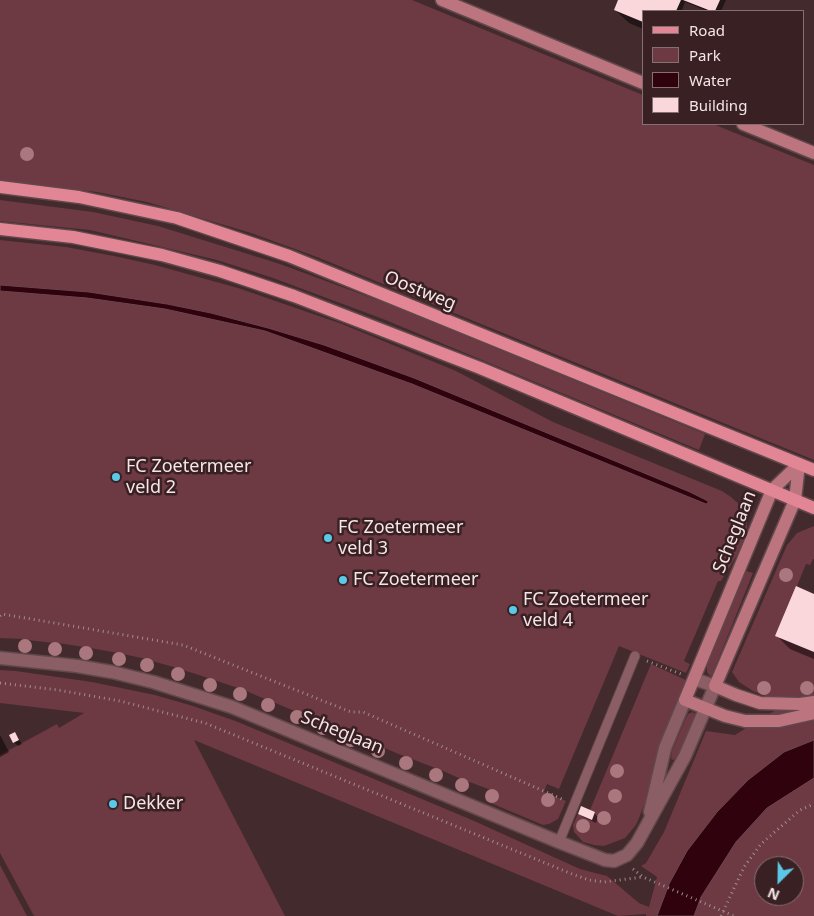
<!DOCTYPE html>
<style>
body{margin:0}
#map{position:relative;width:814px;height:916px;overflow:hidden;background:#432a2d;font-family:"Noto Sans",sans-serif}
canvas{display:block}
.legend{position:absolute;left:642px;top:10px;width:162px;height:115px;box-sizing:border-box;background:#382023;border:1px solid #846f71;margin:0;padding:6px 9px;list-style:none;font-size:15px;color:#f6e5e7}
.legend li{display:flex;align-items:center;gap:10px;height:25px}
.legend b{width:25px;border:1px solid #846f71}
.north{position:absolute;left:754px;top:856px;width:50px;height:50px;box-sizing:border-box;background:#382023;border:1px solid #846f71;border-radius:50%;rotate:203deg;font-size:14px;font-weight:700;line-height:20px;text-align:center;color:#f6e5e7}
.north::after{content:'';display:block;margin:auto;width:18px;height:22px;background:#5bc8e7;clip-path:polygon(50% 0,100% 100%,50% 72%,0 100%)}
</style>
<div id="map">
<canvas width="814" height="916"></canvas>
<ul class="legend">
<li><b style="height:6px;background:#e28594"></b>Road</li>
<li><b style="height:14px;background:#6d3942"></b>Park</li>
<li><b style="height:14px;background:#2f020e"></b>Water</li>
<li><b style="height:14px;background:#f9d7db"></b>Building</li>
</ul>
<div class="north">N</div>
</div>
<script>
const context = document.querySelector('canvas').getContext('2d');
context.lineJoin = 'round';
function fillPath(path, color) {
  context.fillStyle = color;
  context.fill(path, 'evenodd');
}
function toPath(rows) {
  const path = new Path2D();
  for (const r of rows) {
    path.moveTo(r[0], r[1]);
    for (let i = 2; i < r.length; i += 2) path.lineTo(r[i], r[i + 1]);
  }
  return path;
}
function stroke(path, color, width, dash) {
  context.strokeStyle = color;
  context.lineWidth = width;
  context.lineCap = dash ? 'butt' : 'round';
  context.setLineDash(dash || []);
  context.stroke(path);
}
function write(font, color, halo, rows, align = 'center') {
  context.font = font + ' "Noto Sans",sans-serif';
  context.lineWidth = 5;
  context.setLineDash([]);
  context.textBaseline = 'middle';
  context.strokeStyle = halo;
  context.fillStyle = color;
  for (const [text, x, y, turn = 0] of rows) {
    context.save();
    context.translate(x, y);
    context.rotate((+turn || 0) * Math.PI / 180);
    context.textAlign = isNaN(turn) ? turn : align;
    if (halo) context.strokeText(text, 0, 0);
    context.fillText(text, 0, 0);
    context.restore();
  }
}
fillPath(toPath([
 [0,0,412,0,643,95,643,124,713,124,814,165,814,460,317,257,251,233,147,202,97,192,0,181],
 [0,200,93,212,158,226,280,264,388,304,705,434,699,450,383,319,273,278,217,260,90,230,0,221],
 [0,240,66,247,114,256,155,265,238,288,342,324,456,371,553,422,722,491,731,497,738,503,744,513,747,523,747,533,737,555,721,581,718,581,684,661,690,664,686,673,619,646,559,789,547,784,544,792,566,801,558,819,549,824,543,825,486,801,491,790,467,781,462,791,457,789,461,779,441,770,437,780,431,778,435,768,412,759,407,769,402,766,406,757,382,747,378,756,374,754,377,745,355,736,351,745,347,743,350,734,329,725,324,734,319,731,322,722,302,714,298,723,293,721,297,712,273,702,269,711,263,709,267,700,244,690,240,700,234,697,238,688,214,680,210,690,205,688,208,678,183,670,179,679,174,678,177,668,152,661,149,671,143,670,146,659,123,654,120,665,115,664,118,653,90,648,88,659,82,658,84,647,58,643,57,654,52,653,53,643,28,640,27,650,22,650,22,639,0,638,0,291,87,298,165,309,265,331,412,384,706,504,708,503,414,378,324,345,268,328,211,313,167,304,89,292,0,285],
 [814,526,814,559,813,559,810,565,806,564,792,598,814,650,814,916,646,916,646,914,618,916,194,740,285,916,34,916,0,853,0,755,57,724,59,728,84,713,0,703,0,670,16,671,92,682,155,695,193,706,238,722,472,820,580,869,607,876,639,903,649,907,657,877,641,866,646,863,664,832,706,731,735,735,797,697,781,699,765,696,753,691,739,682,732,672,787,545,797,533],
 [764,866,794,866,794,896,764,896],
 [746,571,753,573,712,675,710,676,707,672,707,664],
 [651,664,688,681,655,779,636,825,625,838,604,846,594,845,583,842,574,832,573,825,578,814,592,819,595,813,590,810],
 [693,712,695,714,693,721,679,754,674,760,671,759,672,751,686,718,688,714],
 [0,865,27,916,0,916]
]), '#6d3942');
const water = toPath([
 [0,285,89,292,167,304,211,313,268,328,324,345,414,378,690,492,708,501,708,503,706,504,412,384,265,331,165,309,87,298,0,291,0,285],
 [814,740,814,778,767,808,736,842,701,897,694,916,657,916,669,884,687,851,717,812,748,780,784,752,814,740]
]);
fillPath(water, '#2f020e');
stroke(water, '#6b464f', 1);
fillPath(toPath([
 [619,0,726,0,721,11,707,11,685,2,682,10,683,11,643,11,643,29,629,23,615,10],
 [814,595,814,659,790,649,777,636],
 [15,734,22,744,18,746,14,742],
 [0,735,9,752,0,757],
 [579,813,594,813,598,817,596,823,583,817]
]), '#0007');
fillPath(toPath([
 [618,0,681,0,676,11,643,11,643,22,614,10],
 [683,0,720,0,715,11,711,11],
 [796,586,814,594,814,652,775,636],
 [15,732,19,740,13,743,9,735],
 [581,806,595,812,592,820,578,814]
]), '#f9d7db');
const lane = toPath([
 [559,842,635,656]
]);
const street = toPath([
 [0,658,77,666,112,672,153,682,232,707,559,842,605,860,614,861,627,855,637,843,685,756,715,686,694,679],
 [650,812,665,748,685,700]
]);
const secondary = toPath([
 [442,0,643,83],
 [743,124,814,153],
 [799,464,772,490,685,700,725,716,745,721,779,721,814,713],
 [799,464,795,500,715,686,736,695,760,703,800,704,814,702]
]);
const primary = toPath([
 [0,187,79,197,177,218,289,256,814,470],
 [0,229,73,237,162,255,220,271,294,296,480,368,814,508]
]);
stroke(lane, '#60484b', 11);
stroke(street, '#60484b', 15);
stroke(secondary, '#60484b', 15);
stroke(primary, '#60484b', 15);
stroke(toPath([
 [0,616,2,614,183,645,351,712,363,712,562,799],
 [647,661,681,674],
 [0,683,58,690,120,701,205,723,572,874,589,880,604,882,643,877],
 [633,869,643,877,734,916],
 [721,916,744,867,761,844,800,810,814,804]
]), '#a18c8f', 3, [1, 4]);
stroke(lane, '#8b5d64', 9);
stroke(street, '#8b5d64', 12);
stroke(secondary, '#bc747f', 12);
stroke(primary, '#e28594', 12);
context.fillStyle = '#aa777e';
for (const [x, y] of [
 [27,154],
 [786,575],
 [25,646],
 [55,649],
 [86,653],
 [119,659],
 [147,665],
 [178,674],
 [210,685],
 [764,688],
 [807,688],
 [240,694],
 [268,705],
 [297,717],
 [323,728],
 [351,740],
 [378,751],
 [406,763],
 [617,771],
 [436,775],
 [462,785],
 [492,796],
 [615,796],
 [548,800],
 [604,818],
 [583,826]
]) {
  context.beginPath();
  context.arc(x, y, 7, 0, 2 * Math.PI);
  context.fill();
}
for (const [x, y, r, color] of [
 [116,477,5,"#5bc8e7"],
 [328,538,5,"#5bc8e7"],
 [343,580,5,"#5bc8e7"],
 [513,610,5,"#5bc8e7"],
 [113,804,5,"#5bc8e7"]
]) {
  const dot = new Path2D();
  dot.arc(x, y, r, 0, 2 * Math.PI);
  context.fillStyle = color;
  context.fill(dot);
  stroke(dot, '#382023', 2);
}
write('18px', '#f6e5e7', '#382023', [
 ["Oostweg",420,291,22],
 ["Scheglaan",735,532,-68],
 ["Scheglaan",342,733,22]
]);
write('18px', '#f6e5e7', '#382023', [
 ["FC Zoetermeer",126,467],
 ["veld 2",126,488],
 ["FC Zoetermeer",338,528],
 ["veld 3",338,549],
 ["FC Zoetermeer",353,580],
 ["FC Zoetermeer",523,600],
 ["veld 4",523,621],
 ["Dekker",123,804]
], 'left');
</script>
